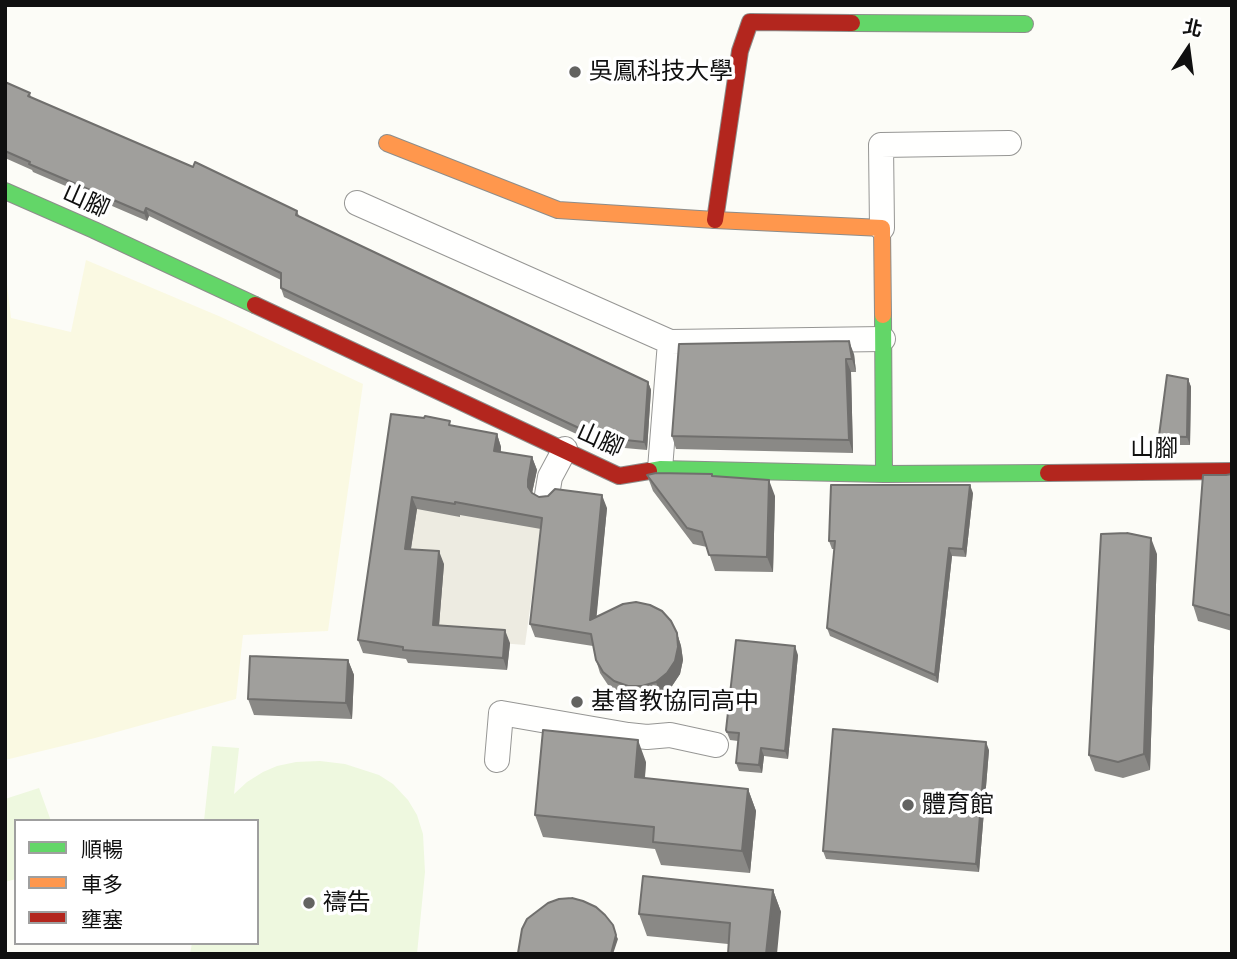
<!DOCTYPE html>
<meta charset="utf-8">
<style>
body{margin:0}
#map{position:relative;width:1237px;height:959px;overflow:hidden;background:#fcfcf7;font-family:"Crimson Pro","Noto Sans TC",serif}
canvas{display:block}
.frame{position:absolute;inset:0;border:7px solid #101010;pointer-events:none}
.legend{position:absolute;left:14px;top:819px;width:245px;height:126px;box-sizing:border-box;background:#fff;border:2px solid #9f9f9f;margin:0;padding:9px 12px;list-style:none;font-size:21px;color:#101010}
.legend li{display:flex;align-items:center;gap:14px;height:35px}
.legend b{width:35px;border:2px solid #9f9f9f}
.north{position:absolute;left:1153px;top:14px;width:70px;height:70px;-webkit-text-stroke:5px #fff;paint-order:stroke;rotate:13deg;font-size:19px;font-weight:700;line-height:28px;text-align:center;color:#101010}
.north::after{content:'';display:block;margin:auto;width:24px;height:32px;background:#101010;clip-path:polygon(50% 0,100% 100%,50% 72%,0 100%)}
</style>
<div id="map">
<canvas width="1237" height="959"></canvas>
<div class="frame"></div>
<ul class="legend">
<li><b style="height:9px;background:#63d668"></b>順暢</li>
<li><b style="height:9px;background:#ff974d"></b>車多</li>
<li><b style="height:9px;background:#b3261e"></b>壅塞</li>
</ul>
<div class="north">北</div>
</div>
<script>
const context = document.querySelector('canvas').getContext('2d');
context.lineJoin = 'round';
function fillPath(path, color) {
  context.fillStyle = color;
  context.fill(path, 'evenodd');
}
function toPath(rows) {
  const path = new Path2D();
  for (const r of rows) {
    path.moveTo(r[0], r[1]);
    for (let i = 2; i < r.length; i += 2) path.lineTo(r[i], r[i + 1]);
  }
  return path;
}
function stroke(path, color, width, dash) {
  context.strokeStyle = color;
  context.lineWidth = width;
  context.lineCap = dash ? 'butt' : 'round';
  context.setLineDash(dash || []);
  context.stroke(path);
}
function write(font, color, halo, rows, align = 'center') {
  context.font = font + ' "Crimson Pro","Noto Sans TC",serif';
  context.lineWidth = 7;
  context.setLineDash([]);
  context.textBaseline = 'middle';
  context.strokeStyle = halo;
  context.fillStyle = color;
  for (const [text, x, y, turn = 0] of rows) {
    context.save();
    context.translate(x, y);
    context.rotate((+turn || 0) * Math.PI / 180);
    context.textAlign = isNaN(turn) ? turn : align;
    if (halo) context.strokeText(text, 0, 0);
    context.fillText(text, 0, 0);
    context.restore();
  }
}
fillPath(toPath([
 [86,260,221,317,363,384,328,631,243,635,236,699,95,738,5,760,5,268,11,318,71,332]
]), '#faf9e2');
fillPath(toPath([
 [212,746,239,748,234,794,247,782,263,772,277,766,296,762,320,761,345,764,379,775,393,784,408,800,417,815,423,834,425,872,417,954,190,954,192,943,257,943,257,821,204,821],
 [39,788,51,821,16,821,16,879,5,882,5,799]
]), '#eef8df');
fillPath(toPath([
 [418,502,435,512,459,516,461,508,489,520,517,525,542,521,525,645,438,638,409,561]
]), '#edebe1');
const street = toPath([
 [357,203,670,342,883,339],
 [882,228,881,145,1009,143],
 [660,469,670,342],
 [547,495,550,477,565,449],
 [497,760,501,713,628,735,647,737,670,735,716,745]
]);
const fast = toPath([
 [852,23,1025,24],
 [5,191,94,230,255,305],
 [883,315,884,474],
 [649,471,660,469,884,474,1048,473]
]);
const slow = toPath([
 [387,143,558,210,715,220,882,228,883,315]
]);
const jam = toPath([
 [715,220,740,51,750,22,852,23],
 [255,305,619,476,649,471],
 [1048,473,1232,471]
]);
stroke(street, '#969694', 26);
stroke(fast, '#8d8d8b', 18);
stroke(slow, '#8d8d8b', 18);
stroke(jam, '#8d8d8b', 18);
stroke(street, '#fffffe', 24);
stroke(fast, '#63d668', 16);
stroke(slow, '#ff974d', 16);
stroke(jam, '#b3261e', 16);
fillPath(toPath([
 [5,82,30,93,31,98,297,211,299,216,648,382,651,390,647,450,602,446,284,297,281,288,281,280,149,216,147,221,33,172,32,170,5,158],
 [854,354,856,372,851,372,853,453,676,449,672,436],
 [1188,379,1191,387,1190,445,1163,445,1159,436],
 [424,418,452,426,497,434,501,447,501,452,532,457,537,470,532,493,539,497,607,508,596,617,677,633,681,646,683,660,680,674,672,686,661,695,647,699,632,699,619,694,608,685,600,673,596,660,593,646,535,637,530,624,541,529,460,515,460,517,417,509,411,549,444,564,439,625,510,643,507,670,408,663,406,659,363,653,358,640],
 [1232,474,1232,631,1198,621,1193,605],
 [647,475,712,476,775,496,773,572,715,571,707,547,693,544,653,491],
 [973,493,966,557,952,556,938,683,830,636,827,628,834,549,832,549,829,541],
 [1157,554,1150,770,1123,778,1095,771,1089,755],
 [798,655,788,759,764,756,762,773,739,771,736,763,738,741,730,740,726,730],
 [348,660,354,675,352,719,254,715,248,699],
 [989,750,979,872,826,859,823,851],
 [646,762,645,778,748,789,756,811,750,873,661,865,655,849,543,837,535,815],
 [773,890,781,912,728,944,647,936,639,914]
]), '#8a8986');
fillPath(toPath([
 [146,208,149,216,147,221,144,213],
 [849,341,854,354,856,372,852,359],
 [846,359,851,372,853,453,849,440],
 [1188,379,1191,387,1190,445,1187,437],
 [648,382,651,390,647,450,644,442],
 [497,434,501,447,499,464,494,451],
 [532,457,537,470,532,493,528,487,528,480],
 [769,480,775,496,773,572,767,557],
 [970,485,973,493,966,557,963,549],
 [602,495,607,508,595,633,590,620],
 [412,497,417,509,409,561,405,549],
 [1151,538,1157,554,1150,770,1144,754],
 [949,548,952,556,938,683,935,675],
 [439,551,444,564,438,638,433,625],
 [505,630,510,643,507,670,503,658],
 [677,633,681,646,683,660,680,674,672,686,661,695,656,682],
 [795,646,798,655,788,759,785,751],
 [348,660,354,675,352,719,346,703],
 [638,740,646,762,643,799,635,777],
 [986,742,989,750,979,872,976,864],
 [761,748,764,756,762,773,759,765],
 [748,789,756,811,750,873,742,851],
 [773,890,781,912,777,954,766,954],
 [616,935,618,939,613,954,611,954]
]), '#706f6d');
const building = toPath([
 [5,82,30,93,28,96,193,167,195,162,297,211,296,215,648,382,644,442,598,437,281,288,281,273,146,208,144,213,29,164,30,162,5,151,5,82],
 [849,341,852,359,846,359,849,440,672,436,679,344,849,341],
 [1167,375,1188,379,1187,437,1159,436,1167,375],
 [391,414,424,418,425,416,450,421,449,425,497,434,494,451,532,457,528,480,528,487,532,493,539,497,548,496,555,489,602,495,590,620,623,604,636,602,650,605,662,611,671,621,677,633,678,647,675,661,667,673,656,682,642,686,628,686,614,681,603,672,596,660,591,634,530,624,542,518,455,502,455,504,412,497,405,549,439,551,433,625,505,630,503,658,403,650,403,647,358,640,391,414],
 [656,473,712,474,712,476,769,480,767,557,709,555,702,532,687,528,647,475,656,473],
 [1232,474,1232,616,1193,605,1203,475,1226,475,1232,474],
 [831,485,970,485,963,549,949,548,935,675,827,628,835,541,829,541,831,485],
 [1127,533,1151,538,1144,754,1118,762,1089,755,1101,534,1127,533],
 [736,640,795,646,785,751,761,748,759,765,736,763,739,733,727,732,726,730,736,640],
 [250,656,348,660,346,703,248,699,250,656],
 [833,729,986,742,976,864,823,851,833,729],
 [543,730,638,740,635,777,748,789,742,851,653,842,654,827,535,815,543,730],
 [643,876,773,890,766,954,728,954,730,923,639,914,643,876],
 [572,898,583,901,596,907,605,915,613,925,616,935,611,954,518,953,522,929,527,919,548,903,559,899,572,898]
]);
fillPath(building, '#a09f9c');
stroke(building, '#706f6d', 2);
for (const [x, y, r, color] of [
 [575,72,7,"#636361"],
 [577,702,7,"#636361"],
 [908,805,7,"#636361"],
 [309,903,7,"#636361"]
]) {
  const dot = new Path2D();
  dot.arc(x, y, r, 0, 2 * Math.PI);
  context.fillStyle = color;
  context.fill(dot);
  stroke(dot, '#fff', 2.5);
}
write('24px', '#101010', '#fff', [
 ["吳鳳科技大學",589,72],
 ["基督教協同高中",591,702],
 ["體育館",922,805],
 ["禱告",323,903]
], 'left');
write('24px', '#101010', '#fff', [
 ["山腳",86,201,24],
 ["山腳",600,440,24],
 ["山腳",1154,449]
]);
</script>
